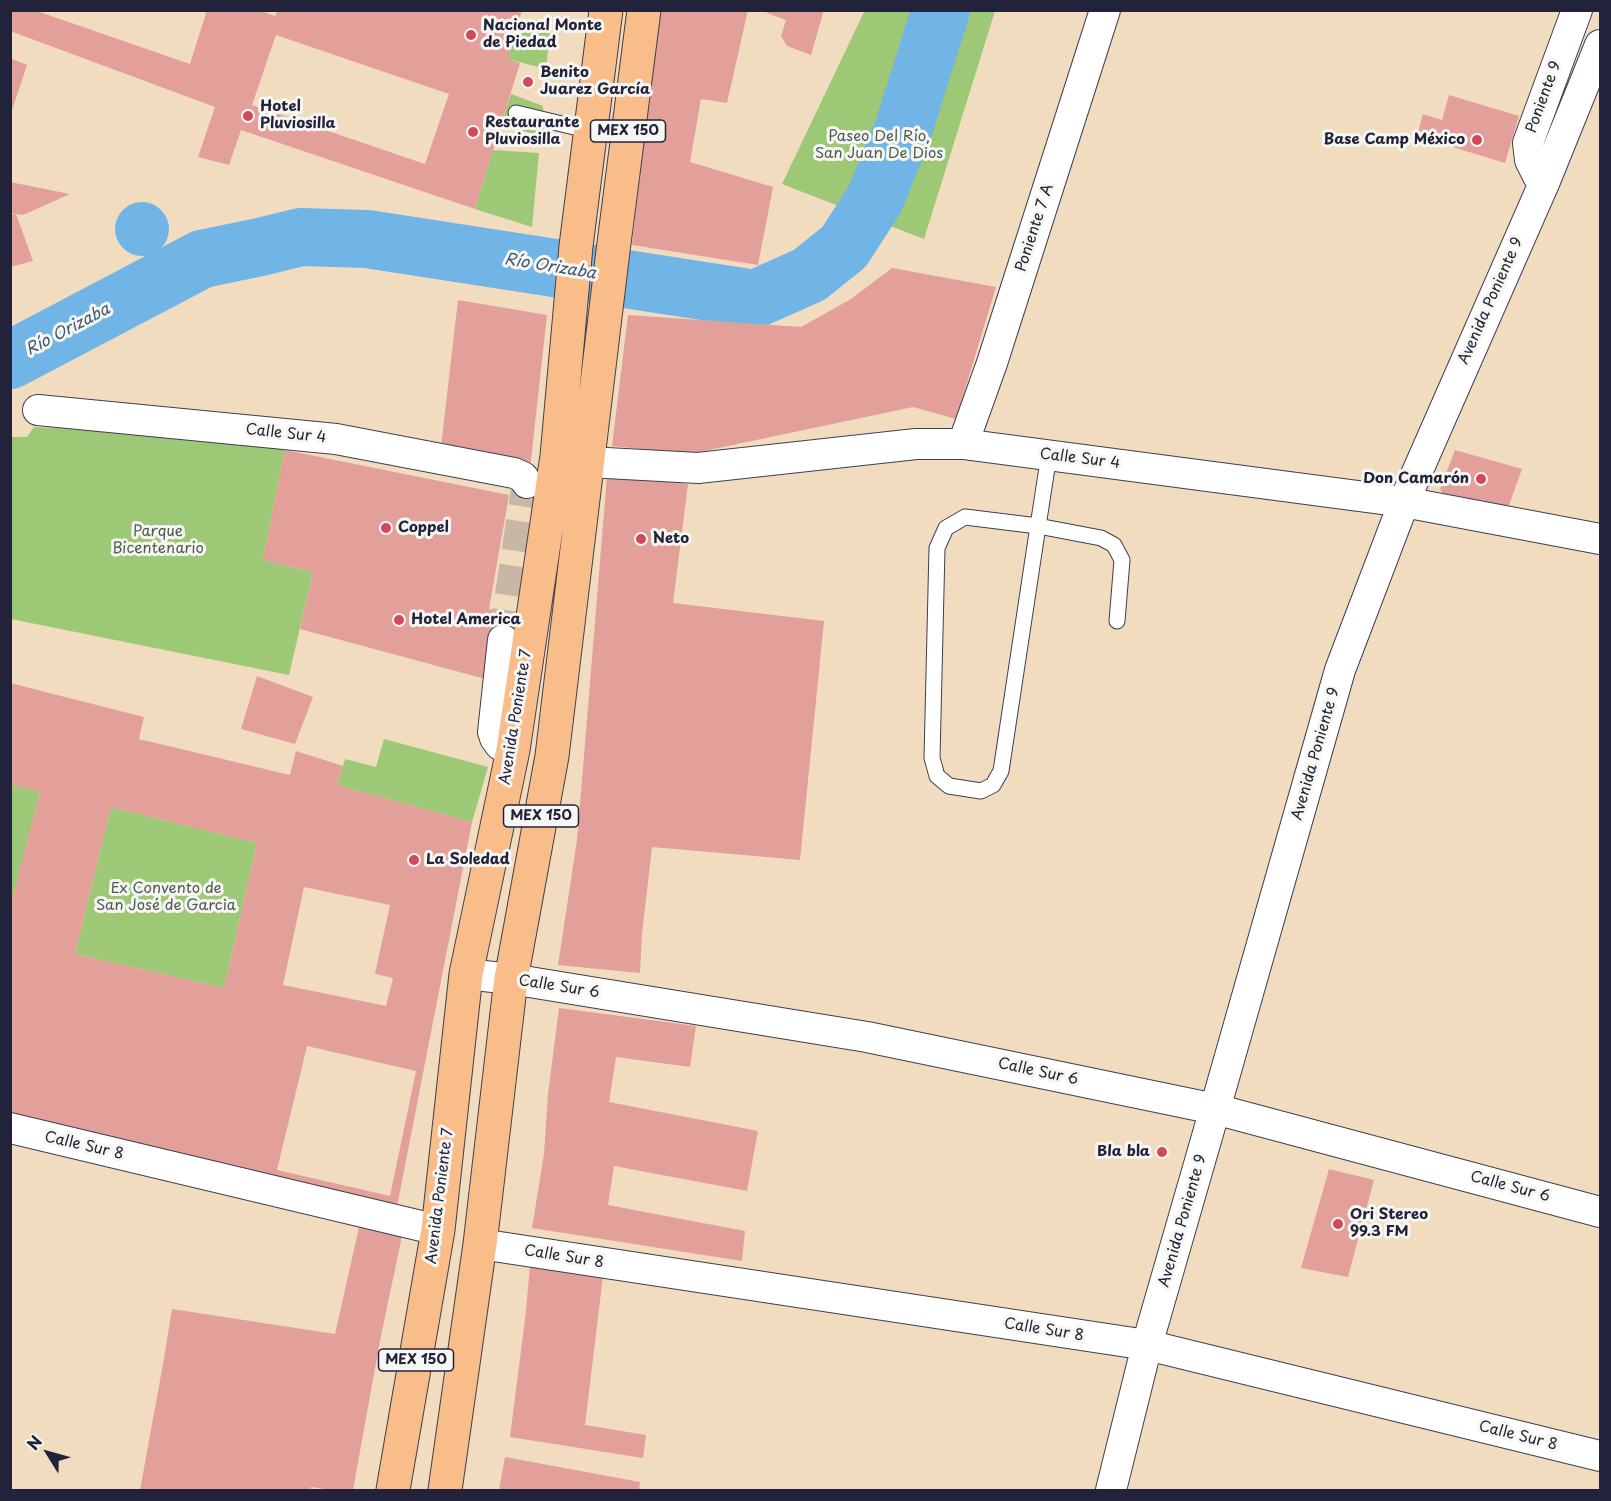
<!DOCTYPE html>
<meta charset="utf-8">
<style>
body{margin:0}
#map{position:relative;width:1611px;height:1501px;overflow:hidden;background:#f1dcbf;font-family:"Playpen Sans",sans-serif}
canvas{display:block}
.frame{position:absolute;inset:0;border:12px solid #22223b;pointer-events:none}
.north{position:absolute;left:18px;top:1423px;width:60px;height:60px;-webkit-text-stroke:4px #f6f6f2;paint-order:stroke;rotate:307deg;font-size:16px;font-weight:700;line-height:24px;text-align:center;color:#22223b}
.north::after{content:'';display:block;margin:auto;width:21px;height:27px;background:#22223b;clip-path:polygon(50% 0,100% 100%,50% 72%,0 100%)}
</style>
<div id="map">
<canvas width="1611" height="1501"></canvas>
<div class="frame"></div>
<div class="north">N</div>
</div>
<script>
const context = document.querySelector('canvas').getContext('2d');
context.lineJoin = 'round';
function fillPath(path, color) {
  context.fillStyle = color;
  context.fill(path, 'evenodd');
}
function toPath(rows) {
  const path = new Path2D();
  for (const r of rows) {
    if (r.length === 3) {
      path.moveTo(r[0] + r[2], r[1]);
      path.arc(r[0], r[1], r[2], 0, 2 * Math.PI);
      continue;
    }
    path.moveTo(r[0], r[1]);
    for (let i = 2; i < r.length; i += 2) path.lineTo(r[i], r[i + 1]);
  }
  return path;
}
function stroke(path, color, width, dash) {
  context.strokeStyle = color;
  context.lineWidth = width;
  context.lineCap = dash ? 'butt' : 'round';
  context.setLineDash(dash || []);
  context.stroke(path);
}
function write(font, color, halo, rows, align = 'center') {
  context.font = font + ' "Playpen Sans",sans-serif';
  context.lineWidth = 6;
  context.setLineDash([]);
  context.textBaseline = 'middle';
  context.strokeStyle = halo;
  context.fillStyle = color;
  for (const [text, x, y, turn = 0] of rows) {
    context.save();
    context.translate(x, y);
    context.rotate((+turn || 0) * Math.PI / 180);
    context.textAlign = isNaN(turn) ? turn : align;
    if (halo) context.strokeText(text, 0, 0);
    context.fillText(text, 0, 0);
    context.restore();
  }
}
fillPath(toPath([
 [865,10,995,11,924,239,782,184],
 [520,21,550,29,546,69,508,59],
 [511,94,543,106,542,136,501,125],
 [493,150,539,153,532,227,475,209],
 [34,427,152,432,285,450,263,560,313,572,289,675,11,619,10,437,27,437],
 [384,739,488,767,472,822,337,785,345,759,376,767],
 [11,784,40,792,11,908],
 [111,807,257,843,224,988,75,954]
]), '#9dc875');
fillPath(toPath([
 [142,229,27]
]), '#70b5e6');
stroke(toPath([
 [10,360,202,259,260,247,301,237,367,239,755,299,809,275,844,247,875,199,903,130,941,10]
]), '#70b5e6', 58);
fillPath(toPath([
 [10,10,34,10,190,64,207,10,258,10,275,16,278,10,522,10,508,59,520,63,475,209,241,130,229,165,198,157,215,107,10,31],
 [276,35,449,94,425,164,252,105],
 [660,10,748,10,727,103,701,99,690,162,773,187,758,265,632,245,649,85],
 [768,10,824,10,811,55,787,46,781,36,786,20,767,13],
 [10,58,27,65,11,113,10,113],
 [1449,95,1519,116,1505,163,1417,136,1423,114,1442,120],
 [10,182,70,194,23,215,10,213],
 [16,214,33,261,10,267,10,215],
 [892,268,996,287,956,419,913,407,690,454,612,446,628,315,801,327,851,299],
 [458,300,547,315,530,469,440,455],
 [285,450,509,495,489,609,498,611,489,680,300,629,313,572,263,560],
 [1455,450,1522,469,1505,516,1448,501,1440,489],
 [607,476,688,484,673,603,824,621,800,860,652,847,642,934,640,973,558,965,577,840],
 [257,676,313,697,295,744,241,729],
 [10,683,144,717,139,739,290,775,296,751,343,766,337,785,472,822,396,1212,10,1113,10,908,40,792,10,784],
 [111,807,257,843,224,988,75,954],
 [304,887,390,905,375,974,393,978,386,1006,283,985],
 [307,1046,416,1071,390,1196,277,1170],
 [559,1008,696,1026,690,1067,616,1057,609,1102,758,1131,747,1191,614,1166,608,1205,745,1231,742,1261,532,1228,544,1154,548,1094],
 [1329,1169,1374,1180,1348,1277,1301,1268],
 [360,1223,403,1231,380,1341,353,1490,332,1490,311,1487,311,1490,140,1490,163,1364,172,1309,335,1334],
 [530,1266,603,1276,585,1425,646,1435,643,1458,510,1437,526,1311],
 [505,1457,640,1482,639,1490,499,1490]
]), '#e3a09b');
stroke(toPath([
 [503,640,527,483]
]), '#c8b7a5', 30, [30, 15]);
const service = toPath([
 [516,113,591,131],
 [1049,455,1038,526,1001,771,993,785,981,791,949,786,937,776,932,758,937,548,946,528,965,517,1038,526,1101,538,1114,545,1122,560,1117,621]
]);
const minor = toPath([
 [1545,181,1538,176,1530,160,1528,143,1577,10],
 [38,410,336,439,514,473,523,477,527,483],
 [963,444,992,363,1105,10],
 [563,457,588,462,698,468,916,444,963,444,1404,502,1600,539],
 [503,640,493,732,495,738,500,745,513,750],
 [466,974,511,979,867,1037,1215,1109,1600,1212],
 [10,1128,438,1230],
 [480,1244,1147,1345,1600,1456],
 [1111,1490,1147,1345,1215,1109,1340,670,1404,502,1545,181,1600,45]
]);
const primary = toPath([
 [393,1490,438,1230,466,974,513,750,557,456,576,246,606,10],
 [445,1490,480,1244,511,979,552,756,613,251,644,10]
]);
stroke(service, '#413e4f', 17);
stroke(minor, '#413e4f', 32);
stroke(primary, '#413e4f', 35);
stroke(service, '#fff', 15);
stroke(minor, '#fff', 30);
stroke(primary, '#f8bd89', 33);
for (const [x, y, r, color] of [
 [471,35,6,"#d1495b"],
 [528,82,6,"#d1495b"],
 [248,116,6,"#d1495b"],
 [473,132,6,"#d1495b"],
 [1477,140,6,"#d1495b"],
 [1481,479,6,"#d1495b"],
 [386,528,6,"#d1495b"],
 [641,539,6,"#d1495b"],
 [399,620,6,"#d1495b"],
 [414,860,6,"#d1495b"],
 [1162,1152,6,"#d1495b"],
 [1338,1224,6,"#d1495b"]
]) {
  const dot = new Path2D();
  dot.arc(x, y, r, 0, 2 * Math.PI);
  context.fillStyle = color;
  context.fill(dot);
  stroke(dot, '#f6f6f2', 2);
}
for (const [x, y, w] of [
 [628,131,75],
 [541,816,75],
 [416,1360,75]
]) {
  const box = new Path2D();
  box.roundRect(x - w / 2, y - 11, w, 22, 4.5);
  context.fillStyle = '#f6f6f2';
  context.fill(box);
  stroke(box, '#22223b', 1.5);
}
write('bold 14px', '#22223b', null, [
 ["MEX 150",628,131],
 ["MEX 150",541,816],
 ["MEX 150",416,1360]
]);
write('bold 15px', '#22223b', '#f6f6f2', [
 ["Nacional Monte",483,26],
 ["de Piedad",483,43],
 ["Benito",540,73],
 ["Juarez García",540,90],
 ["Hotel",260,107],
 ["Pluviosilla",260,124],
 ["Restaurante",485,123],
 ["Pluviosilla",485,140],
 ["Base Camp México",1465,140,"right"],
 ["Don Camarón",1469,479,"right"],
 ["Coppel",398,528],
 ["Neto",653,539],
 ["Hotel America",411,620],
 ["La Soledad",426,860],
 ["Bla bla",1150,1152,"right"],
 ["Ori Stereo",1350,1215],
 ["99.3 FM",1350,1232]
], 'left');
write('15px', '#22223b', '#f6f6f2', [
 ["Poniente 9",1544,97,-70],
 ["Poniente 7 A",1035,228,-72],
 ["Avenida Poniente 9",1491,301,-66],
 ["Calle Sur 4",286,434,6],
 ["Calle Sur 4",1080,459,7],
 ["Avenida Poniente 7",516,717,-81],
 ["Avenida Poniente 9",1316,754,-74],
 ["Calle Sur 6",559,987,9],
 ["Calle Sur 6",1038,1072,12],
 ["Calle Sur 8",84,1146,13],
 ["Calle Sur 6",1510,1187,15],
 ["Avenida Poniente 7",440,1196,-83],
 ["Avenida Poniente 9",1183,1221,-74],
 ["Calle Sur 8",564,1257,9],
 ["Calle Sur 8",1044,1330,9],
 ["Calle Sur 8",1518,1436,14]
]);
write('15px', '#4d5c4f', '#f6f6f2', [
 ["Paseo Del Río,",879,137],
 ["San Juan De Dios",879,154],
 ["Parque",158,532],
 ["Bicentenario",158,549],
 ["Ex Convento de",166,889],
 ["San José de Garcia",166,906]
]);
write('italic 16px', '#3d5577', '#f6f6f2', [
 ["Río Orizaba",550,267,9],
 ["Río Orizaba",68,330,-28]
]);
</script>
